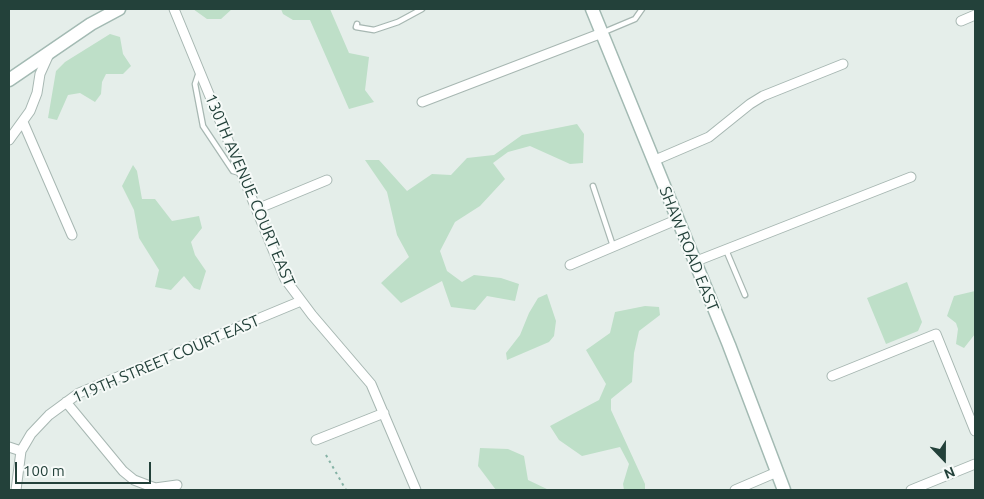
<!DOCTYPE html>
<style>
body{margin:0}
#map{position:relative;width:984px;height:499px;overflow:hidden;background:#e5eeea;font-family:Ubuntu,sans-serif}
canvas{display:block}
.frame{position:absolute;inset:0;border:10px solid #23413a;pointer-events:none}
.north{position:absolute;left:919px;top:434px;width:50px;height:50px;-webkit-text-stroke:4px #f6faf8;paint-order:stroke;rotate:158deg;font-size:14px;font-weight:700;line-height:20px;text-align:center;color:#23413a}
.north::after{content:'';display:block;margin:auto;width:18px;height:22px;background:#23413a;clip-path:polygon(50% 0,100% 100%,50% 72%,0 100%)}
.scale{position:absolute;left:15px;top:462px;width:136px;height:22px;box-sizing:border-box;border:2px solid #23413a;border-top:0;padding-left:6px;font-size:15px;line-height:18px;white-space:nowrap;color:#23413a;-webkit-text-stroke:4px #f6faf8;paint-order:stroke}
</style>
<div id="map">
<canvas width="984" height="499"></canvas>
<div class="frame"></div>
<div class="north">N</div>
<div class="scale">100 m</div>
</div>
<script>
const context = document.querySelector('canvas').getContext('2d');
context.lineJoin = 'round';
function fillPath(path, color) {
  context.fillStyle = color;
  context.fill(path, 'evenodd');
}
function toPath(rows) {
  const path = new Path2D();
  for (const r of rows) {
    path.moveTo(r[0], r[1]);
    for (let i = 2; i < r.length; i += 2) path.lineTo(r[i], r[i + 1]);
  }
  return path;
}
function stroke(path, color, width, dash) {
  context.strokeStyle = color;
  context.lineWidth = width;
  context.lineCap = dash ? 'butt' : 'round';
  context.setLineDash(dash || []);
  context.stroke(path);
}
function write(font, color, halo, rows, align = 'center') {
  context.font = font + ' Ubuntu,sans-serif';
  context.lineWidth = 4;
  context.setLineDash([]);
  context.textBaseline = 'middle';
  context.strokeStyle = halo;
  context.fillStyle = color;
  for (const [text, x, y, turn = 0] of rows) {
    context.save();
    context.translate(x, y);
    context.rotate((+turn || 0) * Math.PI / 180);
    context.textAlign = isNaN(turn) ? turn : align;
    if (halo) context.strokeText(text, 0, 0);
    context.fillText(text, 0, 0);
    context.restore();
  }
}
fillPath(toPath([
 [193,9,232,9,221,19,207,19],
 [281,9,330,9,349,53,369,57,365,90,374,102,349,109,310,20,293,20,283,14],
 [110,34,120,37,123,54,131,66,123,74,106,74,102,82,101,94,95,102,80,93,68,95,57,120,48,118,56,71,65,62],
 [577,124,584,134,583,163,570,164,530,146,508,152,493,163,505,179,480,206,455,222,440,251,447,271,462,282,474,275,501,278,519,284,515,301,487,296,475,310,451,307,442,281,401,303,381,283,409,257,397,235,387,192,365,160,379,160,407,191,432,174,451,175,467,158,494,155,522,135],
 [133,165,137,171,142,199,155,199,172,221,199,216,202,228,191,242,195,255,206,271,200,290,194,288,184,276,171,290,155,287,159,270,139,238,134,210,122,186],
 [907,282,922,322,918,331,886,344,867,298],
 [975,291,975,334,964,348,956,344,958,329,956,323,947,316,954,296],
 [547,294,556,321,554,336,549,342,507,360,506,353,520,335,529,313,538,298],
 [645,306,659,307,660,315,639,331,634,353,632,382,611,399,611,410,645,484,645,490,624,490,623,484,629,464,620,447,582,456,559,440,550,426,599,400,606,384,586,350,610,333,615,312],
 [480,448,508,449,524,456,528,480,549,490,496,490,478,466]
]), '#bedfc8');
const service = toPath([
 [357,24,356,27,374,30,398,22,422,9],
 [604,32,635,19,642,9],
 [199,72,195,84,203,126,233,171,240,173],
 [593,186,613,246],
 [726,250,745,295]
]);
const minor = toPath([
 [174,9,285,279,312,315,371,384,416,490],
 [961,21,975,15],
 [422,102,602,33],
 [23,122,72,235],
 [9,140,30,111,37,93,40,74,49,54],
 [653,161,709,137,750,104,763,96,843,64],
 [257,209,327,180],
 [694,262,911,177],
 [570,265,676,220],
 [832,376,936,334,975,431],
 [66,402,123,471,134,480,155,488,177,485],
 [316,440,384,413],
 [9,447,21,451],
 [16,490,21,451,31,434,49,415,79,393,301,301],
 [735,490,777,472],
 [911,490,975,464]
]);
const secondary = toPath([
 [592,9,729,345,784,490],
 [9,80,91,24,119,9]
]);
stroke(service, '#a7b7b2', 7);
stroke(minor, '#a7b7b2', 11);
stroke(secondary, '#a3bab3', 15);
stroke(toPath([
 [326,455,346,490]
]), '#85b2a5', 2, [2.5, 4]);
stroke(service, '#fff', 4.5);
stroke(minor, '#fff', 9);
stroke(secondary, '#fff', 12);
write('16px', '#23413a', '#f6faf8', [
 ["130TH AVENUE COURT EAST",250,190,67],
 ["SHAW ROAD EAST",689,249,68],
 ["119TH STREET COURT EAST",166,359,-23]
]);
</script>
